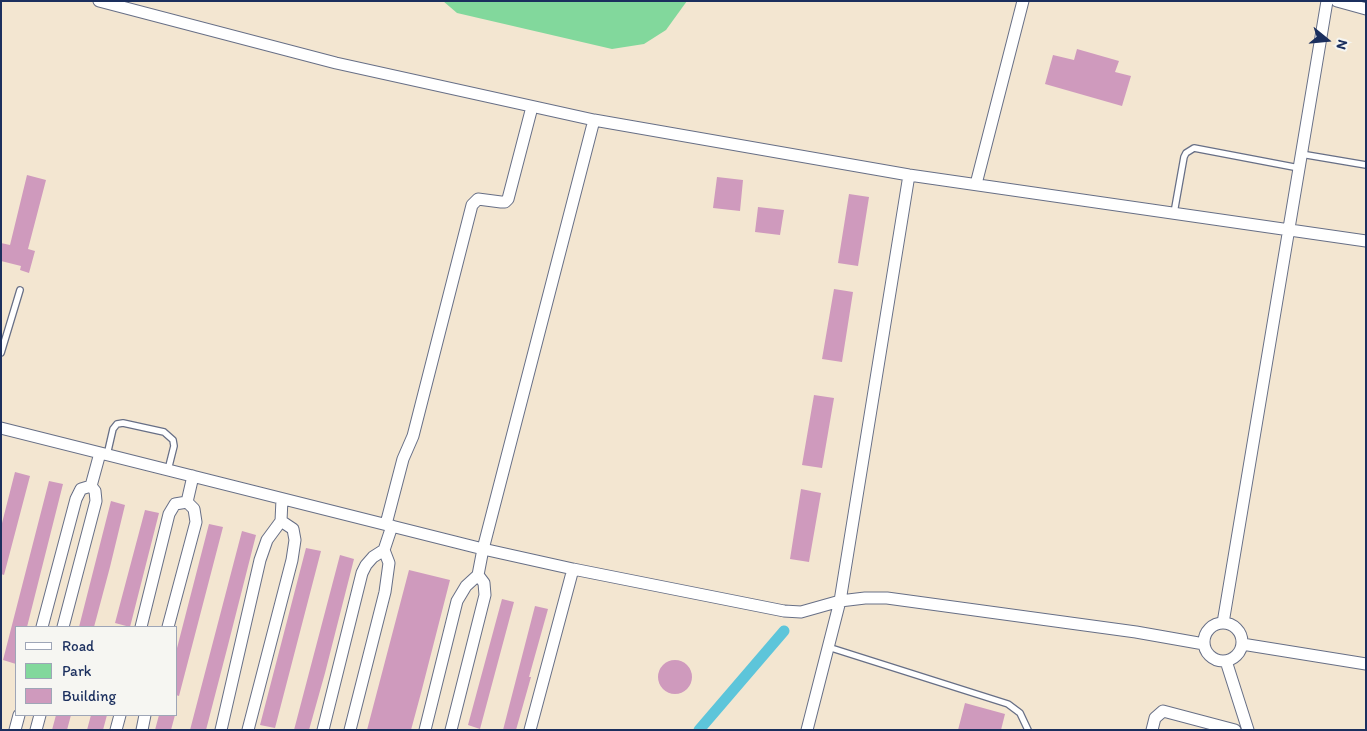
<!DOCTYPE html>
<style>
body{margin:0}
#map{position:relative;width:1367px;height:731px;overflow:hidden;background:#f3e6d1;font-family:Itim,sans-serif}
canvas{display:block}
.frame{position:absolute;inset:0;border:2px solid #1b2f5e;pointer-events:none}
.legend{position:absolute;left:15px;top:626px;width:162px;height:90px;box-sizing:border-box;background:#f6f6f2;border:1px solid #9ea6b7;margin:0;padding:6px 9px;list-style:none;font-size:15px;color:#1b2f5e}
.legend li{display:flex;align-items:center;gap:10px;height:25px}
.legend b{width:25px;border:1px solid #9ea6b7}
.north{position:absolute;left:1302px;top:15px;width:50px;height:50px;-webkit-text-stroke:4px #f6f6f2;paint-order:stroke;rotate:107deg;font-size:14px;font-weight:700;line-height:20px;text-align:center;color:#1b2f5e}
.north::after{content:'';display:block;margin:auto;width:18px;height:22px;background:#1b2f5e;clip-path:polygon(50% 0,100% 100%,50% 72%,0 100%)}
</style>
<div id="map">
<canvas width="1367" height="731"></canvas>
<div class="frame"></div>
<ul class="legend">
<li><b style="height:6px;background:#fff"></b>Road</li>
<li><b style="height:14px;background:#82d89c"></b>Park</li>
<li><b style="height:14px;background:#cf9abd"></b>Building</li>
</ul>
<div class="north">N</div>
</div>
<script>
const context = document.querySelector('canvas').getContext('2d');
context.lineJoin = 'round';
function fillPath(path, color) {
  context.fillStyle = color;
  context.fill(path, 'evenodd');
}
function toPath(rows) {
  const path = new Path2D();
  for (const r of rows) {
    if (r.length === 3) {
      path.moveTo(r[0] + r[2], r[1]);
      path.arc(r[0], r[1], r[2], 0, 2 * Math.PI);
      continue;
    }
    path.moveTo(r[0], r[1]);
    for (let i = 2; i < r.length; i += 2) path.lineTo(r[i], r[i + 1]);
  }
  return path;
}
function stroke(path, color, width, dash) {
  context.strokeStyle = color;
  context.lineWidth = width;
  context.lineCap = dash ? 'butt' : 'round';
  context.setLineDash(dash || []);
  context.stroke(path);
}
fillPath(toPath([
 [443,1,687,1,666,30,644,44,612,49,457,13]
]), '#82d89c');
stroke(toPath([
 [699,730,784,631]
]), '#5dc5da', 11);
fillPath(toPath([
 [1077,49,1119,61,1115,72,1131,76,1122,106,1045,84,1053,55,1074,60],
 [27,175,46,180,28,249,35,251,29,273,20,270,21,266,1,261,1,243,10,245],
 [717,177,743,180,740,211,713,208],
 [849,194,869,197,858,266,838,263],
 [758,207,784,210,780,235,755,232],
 [834,289,853,292,842,362,822,359],
 [814,395,834,398,822,468,802,465],
 [15,472,30,476,4,575,1,574,1,527],
 [49,481,63,484,27,627,16,627,16,664,3,660],
 [801,489,821,493,809,562,790,559],
 [111,501,125,505,110,567,94,627,79,627],
 [145,510,159,513,130,627,115,623],
 [209,524,223,527,179,696,176,695,176,652],
 [242,531,256,535,227,649,206,730,190,730],
 [306,548,321,551,275,728,260,725],
 [340,555,354,559,325,673,309,730,294,730],
 [409,570,450,580,421,693,411,730,367,730],
 [502,599,514,602,480,729,468,725],
 [535,606,548,609,529,677,531,677,516,730,503,730],
 [675,677,17],
 [965,703,1005,714,1001,730,958,730],
 [56,715,71,715,67,730,52,730],
 [91,715,107,715,103,730,87,730],
 [159,715,175,715,171,730,155,730]
]), '#cf9abd');
const lane = toPath([
 [1301,154,1366,165],
 [1174,213,1184,157,1186,153,1194,148,1299,168],
 [1,353,20,290],
 [107,455,113,429,117,424,123,423,164,432,173,440,174,446,168,470],
 [828,647,1008,704,1020,713,1028,730]
]);
const street = toPath([
 [99,1,336,63,594,120,909,175,1366,241],
 [1337,1,1366,9],
 [976,184,1023,1],
 [1,428,483,549,573,569,784,611,801,612,840,601,865,598,887,598,1136,632,1204,644],
 [386,524,403,459,413,436,472,205,478,199,501,202,505,202,508,199,532,107],
 [1223,623,1327,1],
 [1223,642,19],
 [42,627,76,499,81,489,91,486],
 [63,627,96,501,95,491,91,486,100,453],
 [141,627,169,514,175,504,187,502],
 [168,627,196,522,194,509,187,502,193,476],
 [1242,644,1366,664],
 [1226,661,1248,730],
 [15,730,19,715],
 [36,730,40,715],
 [116,730,120,715],
 [142,730,145,715],
 [221,730,260,560,267,540,281,521,282,499],
 [248,730,292,560,295,540,293,529,281,521],
 [323,730,362,573,366,565,373,557,384,550],
 [350,730,385,592,389,563,384,550,392,526],
 [425,730,457,601,466,586,478,575],
 [451,730,485,595,484,583,478,575,483,549,594,120],
 [530,730,573,569],
 [807,730,840,601,909,175],
 [1152,730,1155,718,1163,711,1235,730]
]);
stroke(lane, '#676f86', 8);
stroke(street, '#676f86', 13);
stroke(lane, '#fff', 5.5);
stroke(street, '#fff', 11);
</script>
